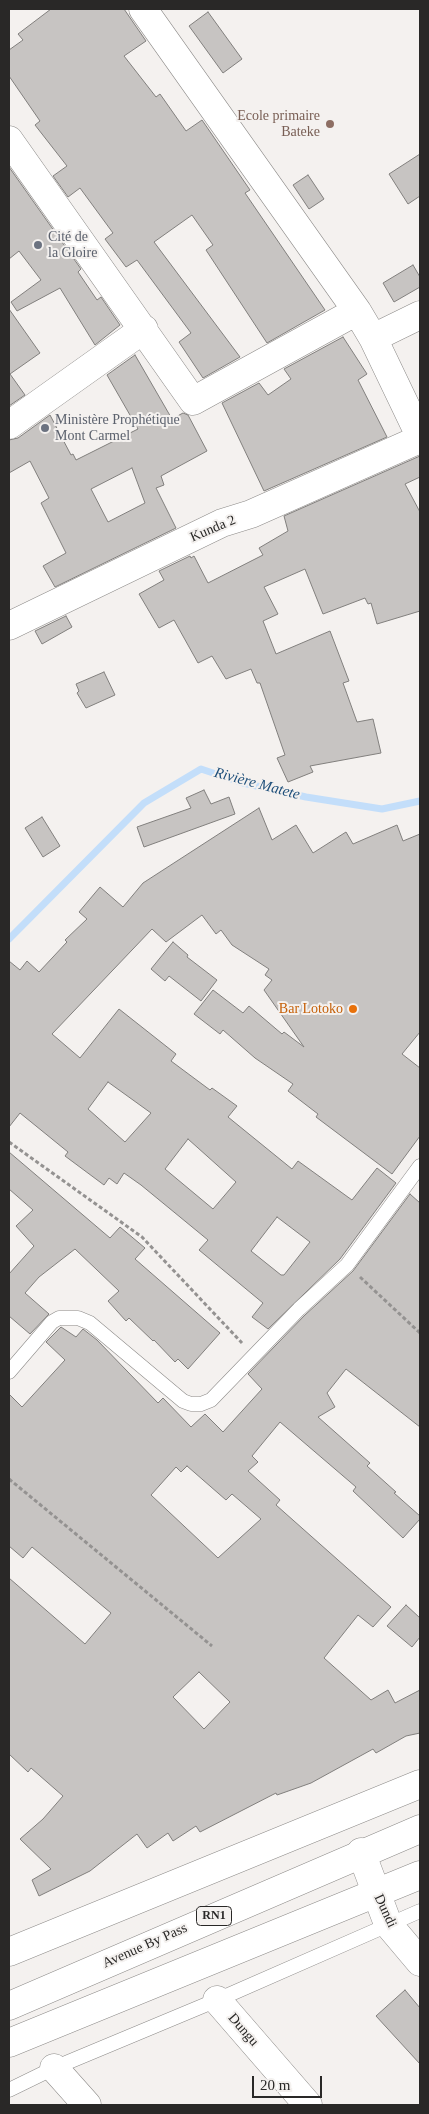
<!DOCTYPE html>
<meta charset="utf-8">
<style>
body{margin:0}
#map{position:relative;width:429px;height:2114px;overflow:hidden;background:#f4f1ef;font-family:Georgia,serif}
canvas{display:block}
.frame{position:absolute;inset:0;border:10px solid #292827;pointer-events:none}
.scale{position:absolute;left:252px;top:2076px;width:70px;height:22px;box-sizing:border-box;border:2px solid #292827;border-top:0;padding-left:6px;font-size:15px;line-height:18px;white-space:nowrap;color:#292827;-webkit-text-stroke:4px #f4f1ef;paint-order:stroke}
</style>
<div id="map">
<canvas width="429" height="2114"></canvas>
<div class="frame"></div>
<div class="scale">20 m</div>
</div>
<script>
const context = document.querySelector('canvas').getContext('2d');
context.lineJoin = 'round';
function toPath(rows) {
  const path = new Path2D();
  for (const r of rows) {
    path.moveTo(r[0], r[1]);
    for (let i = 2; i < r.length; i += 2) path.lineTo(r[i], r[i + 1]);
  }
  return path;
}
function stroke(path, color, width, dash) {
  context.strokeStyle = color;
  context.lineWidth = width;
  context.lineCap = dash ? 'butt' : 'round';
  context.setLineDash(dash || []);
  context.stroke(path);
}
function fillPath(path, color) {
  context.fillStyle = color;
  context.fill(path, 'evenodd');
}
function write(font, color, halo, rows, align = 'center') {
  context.font = font + ' Georgia,serif';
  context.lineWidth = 4;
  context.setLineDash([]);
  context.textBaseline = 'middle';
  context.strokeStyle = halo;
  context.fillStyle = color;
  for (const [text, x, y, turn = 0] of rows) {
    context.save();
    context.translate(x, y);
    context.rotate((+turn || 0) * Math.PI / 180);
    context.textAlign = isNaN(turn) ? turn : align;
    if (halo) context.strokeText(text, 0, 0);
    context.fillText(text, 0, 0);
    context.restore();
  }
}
stroke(toPath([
 [9,939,144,803,201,769,243,783,306,797,382,809,420,801]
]), '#c3defa', 7);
const building = toPath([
 [51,9,124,9,146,41,124,56,156,97,160,94,186,131,202,120,250,190,245,193,325,310,267,343,206,250,213,245,192,215,154,242,240,357,203,378,179,342,191,333,137,260,126,267,105,239,113,233,80,188,68,197,53,176,67,166,35,125,40,121,9,76,9,50,23,40,18,34,51,9],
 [208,12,242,59,223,73,189,26,208,12],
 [420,154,420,196,408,204,389,174,420,154],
 [9,167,81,269,78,272,97,300,101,297,120,325,95,345,60,288,17,311,11,302,41,280,19,251,9,259,9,167],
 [308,175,324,199,309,209,293,185,308,175],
 [413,265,420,277,420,287,394,302,383,283,413,265],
 [9,309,40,353,10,374,25,395,9,406,9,309],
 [343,337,367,374,358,380,387,437,264,491,222,403,259,383,268,395,291,379,284,369,343,337],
 [135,355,172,419,183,413,188,415,207,451,161,476,164,485,156,488,176,528,55,587,43,566,66,553,41,503,49,498,30,461,9,473,9,440,18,438,50,415,71,455,73,454,76,460,138,429,107,375,135,355],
 [132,468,145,503,108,522,91,489,132,468],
 [420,456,420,477,405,484,420,512,420,611,377,624,371,603,368,604,365,598,323,614,305,569,264,587,278,614,263,621,276,654,330,631,349,681,343,683,357,722,373,719,381,753,310,766,313,772,288,782,277,758,285,755,260,683,257,683,251,669,226,679,212,656,198,663,174,620,159,628,139,594,164,580,159,571,190,556,191,558,194,556,208,583,263,555,259,548,288,531,284,516,420,456],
 [66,616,72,627,42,644,35,631,66,616],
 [104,672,115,695,86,708,77,693,79,691,76,684,104,672],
 [204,790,211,804,229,797,235,814,144,847,137,827,191,808,186,798,204,790],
 [259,808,272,840,296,825,313,853,346,832,353,844,397,825,403,841,420,834,420,1032,402,1054,420,1068,420,1136,392,1174,316,1117,318,1114,288,1091,293,1084,255,1058,223,1030,220,1034,194,1014,213,990,243,1013,249,1006,282,1034,284,1032,304,1047,264,990,272,980,265,975,269,969,232,945,221,930,216,934,202,915,166,942,152,929,52,1034,80,1058,119,1009,176,1054,171,1061,210,1090,212,1088,237,1106,228,1117,292,1169,298,1161,352,1200,377,1168,396,1183,340,1259,268,1329,252,1317,263,1303,199,1250,208,1240,141,1185,124,1173,117,1184,109,1178,104,1185,65,1156,68,1152,20,1113,9,1127,9,961,20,970,27,961,39,972,67,942,65,940,87,919,79,912,100,887,123,907,143,883,259,808],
 [108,1082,151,1113,125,1142,88,1109,108,1082],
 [188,1139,236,1182,213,1209,165,1169,188,1139],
 [277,1217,310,1242,284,1275,281,1275,251,1251,277,1217],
 [42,817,60,846,43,857,25,828,42,817],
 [173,942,188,955,187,957,217,980,201,1001,169,976,165,981,151,969,173,942],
 [9,1152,110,1238,120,1227,145,1248,135,1259,220,1333,188,1369,178,1359,175,1362,154,1340,153,1341,129,1318,126,1321,108,1301,119,1291,75,1249,39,1277,25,1293,49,1314,30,1334,9,1316,9,1274,34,1246,16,1226,33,1210,9,1189,9,1152],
 [410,1194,420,1203,420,1427,346,1369,327,1393,335,1407,318,1417,370,1463,367,1466,396,1492,394,1493,420,1516,420,1519,403,1538,353,1491,356,1487,280,1422,252,1456,258,1462,248,1471,280,1500,276,1505,391,1607,373,1627,358,1615,324,1658,371,1700,388,1690,395,1703,420,1690,420,1733,406,1736,376,1753,373,1749,311,1783,277,1795,276,1793,200,1832,196,1826,173,1841,168,1833,147,1848,137,1834,90,1871,39,1896,32,1880,51,1869,20,1839,43,1819,63,1796,31,1768,28,1772,9,1754,9,1578,85,1644,111,1613,32,1547,23,1558,9,1546,9,1394,22,1407,65,1360,46,1342,61,1327,76,1337,83,1329,97,1340,158,1403,163,1398,191,1427,205,1414,223,1432,262,1389,248,1374,305,1315,353,1271,410,1194],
 [187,1466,226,1500,232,1494,261,1519,218,1558,151,1495,176,1467,181,1472,187,1466],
 [199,1672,230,1702,204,1729,173,1697,199,1672],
 [406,1605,420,1618,420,1637,412,1647,387,1626,406,1605],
 [405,1990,420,2008,420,2064,376,2016,405,1990]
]);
fillPath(building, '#c7c4c2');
stroke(building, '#817f7d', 1);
const lane = toPath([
 [9,1372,52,1322,59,1318,78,1318,90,1323,183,1401,191,1404,201,1404,211,1400,299,1309,347,1265,420,1166],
 [9,2090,54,2068,217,2000,420,1911]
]);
const street = toPath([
 [143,9,357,311,373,338,420,436],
 [9,140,193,401,357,311],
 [373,338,420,315],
 [9,425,144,329],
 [9,626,222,523,251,514,420,439],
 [361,1852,388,1924,420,1962],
 [9,1952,420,1784],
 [217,2000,308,2105],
 [54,2068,87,2105]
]);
const highway = toPath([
 [9,2006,420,1829],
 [9,2043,420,1875]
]);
stroke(lane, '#8c8a88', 15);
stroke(street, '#8c8a88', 29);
stroke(highway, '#8c8a88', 29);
stroke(toPath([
 [9,1142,142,1237,242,1343],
 [360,1277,420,1333],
 [9,1479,212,1646]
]), '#949291', 3, [4, 2.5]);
stroke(lane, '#fff', 14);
stroke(street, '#fff', 28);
stroke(highway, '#fff', 28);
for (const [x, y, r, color] of [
 [330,124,5,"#8d6e63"],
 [38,245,5,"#6b7280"],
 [45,428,5,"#6b7280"],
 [353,1009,5,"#e8710a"]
]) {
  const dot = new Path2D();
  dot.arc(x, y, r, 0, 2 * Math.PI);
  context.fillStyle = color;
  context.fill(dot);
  stroke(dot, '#f4f1ef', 2);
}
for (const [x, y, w] of [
 [214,1916,35]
]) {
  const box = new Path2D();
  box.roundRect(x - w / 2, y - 9.5, w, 19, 4);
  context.fillStyle = '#f4f1ef';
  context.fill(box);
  stroke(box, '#292827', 1);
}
write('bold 12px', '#292827', null, [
 ["RN1",214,1916]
]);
write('14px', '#785e54', '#f4f1ef', [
 ["Ecole primaire",320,116],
 ["Bateke",320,132]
], 'right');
write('14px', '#5b616d', '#f4f1ef', [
 ["Cité de",48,237],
 ["la Gloire",48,253],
 ["Ministère Prophétique",55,420],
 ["Mont Carmel",55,436]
], 'left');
write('14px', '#292827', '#f4f1ef', [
 ["Kunda 2",213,529,-23],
 ["Dundi",385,1911,65],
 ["Avenue By Pass",145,1946,-24],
 ["Dungu",243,2030,49]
]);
write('14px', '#c56008', '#f4f1ef', [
 ["Bar Lotoko",343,1009]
], 'right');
write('italic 15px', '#1e4f7a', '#f4f1ef', [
 ["Rivière Matete",257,784,15]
]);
</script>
